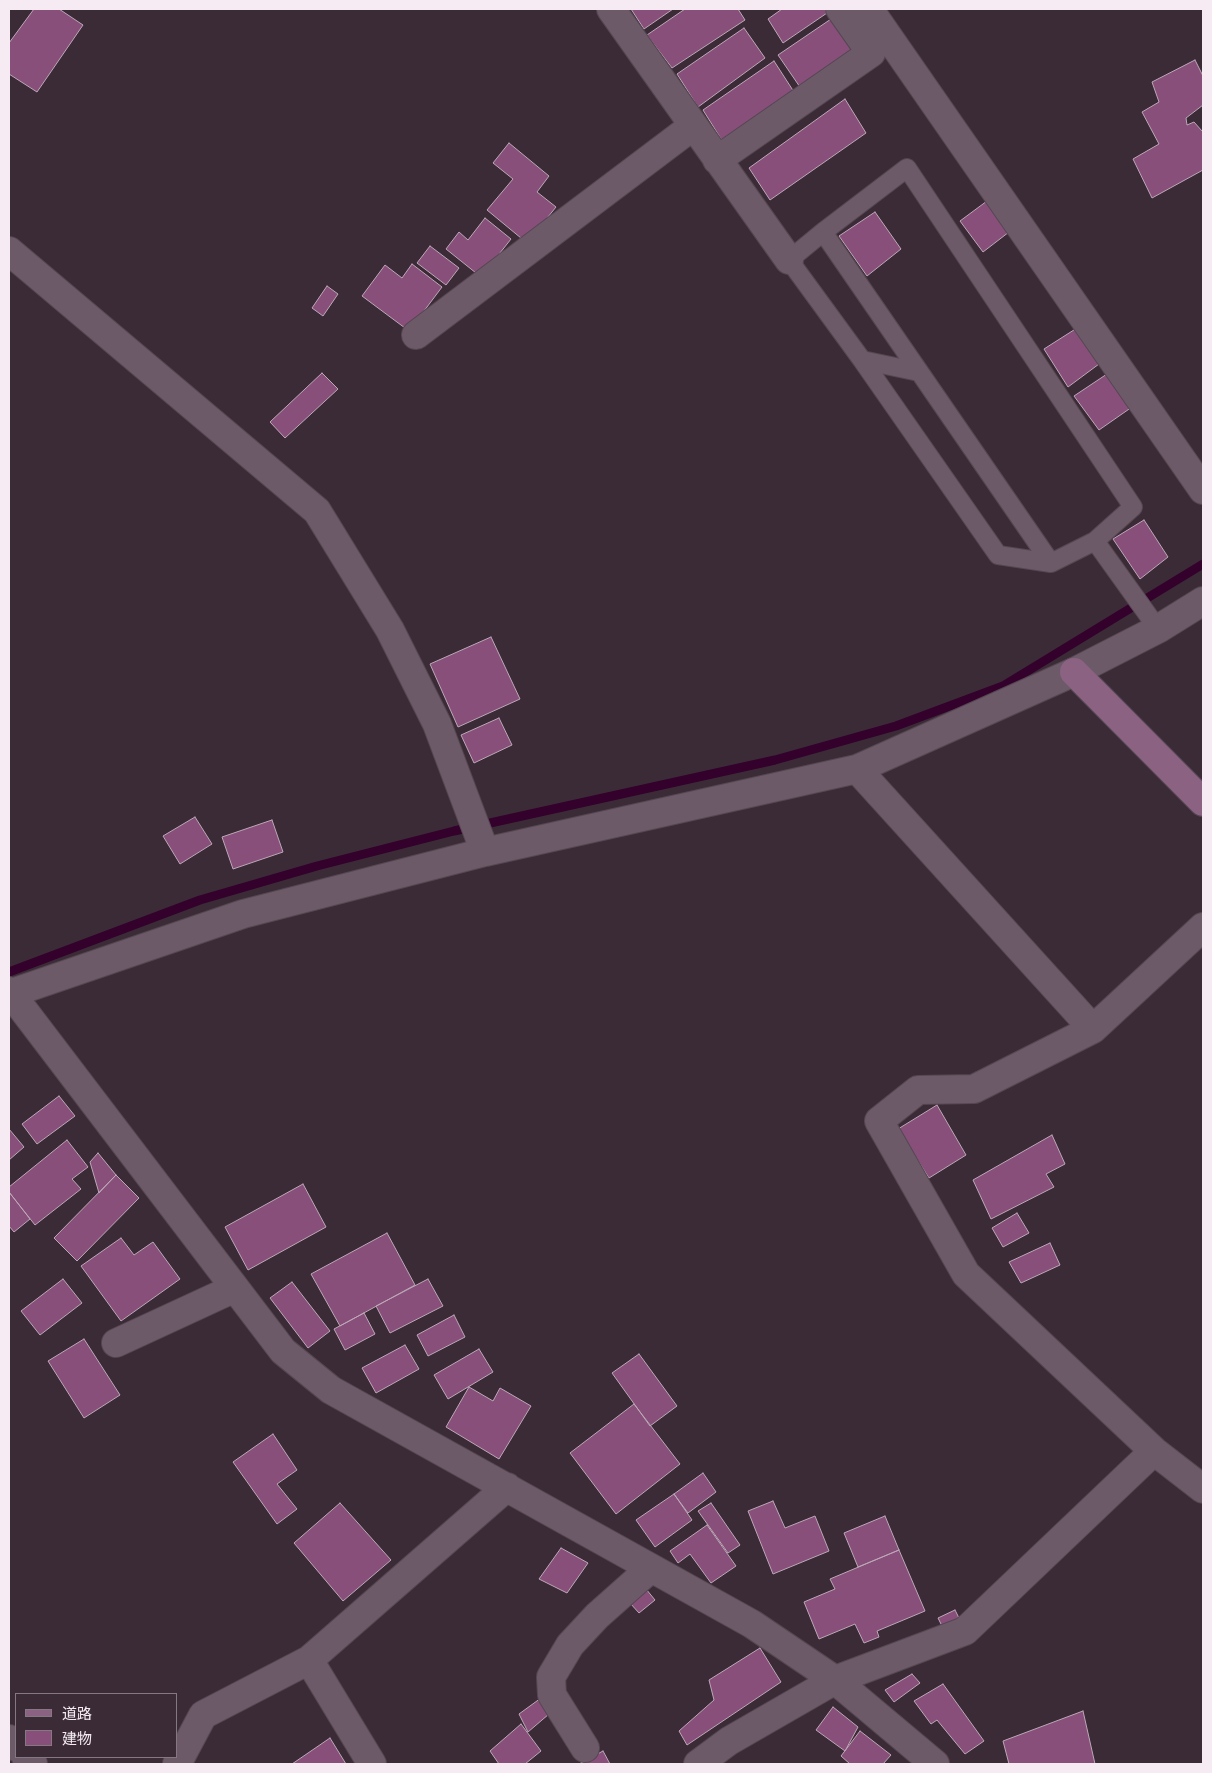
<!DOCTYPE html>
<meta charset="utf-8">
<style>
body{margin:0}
#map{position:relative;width:1212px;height:1773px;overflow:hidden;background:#3b2b37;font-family:"Work Sans","Noto Sans JP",sans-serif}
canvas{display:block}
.frame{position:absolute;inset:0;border:10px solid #f6ebf3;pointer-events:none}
.legend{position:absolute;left:15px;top:1693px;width:162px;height:65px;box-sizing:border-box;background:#3b2b37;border:1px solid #867882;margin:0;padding:6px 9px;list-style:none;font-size:15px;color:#f6ebf3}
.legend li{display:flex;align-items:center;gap:10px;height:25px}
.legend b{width:25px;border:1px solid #867882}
</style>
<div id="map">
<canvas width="1212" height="1773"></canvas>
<div class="frame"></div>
<ul class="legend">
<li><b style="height:6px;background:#8b6281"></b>道路</li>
<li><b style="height:14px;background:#884f7b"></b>建物</li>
</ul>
</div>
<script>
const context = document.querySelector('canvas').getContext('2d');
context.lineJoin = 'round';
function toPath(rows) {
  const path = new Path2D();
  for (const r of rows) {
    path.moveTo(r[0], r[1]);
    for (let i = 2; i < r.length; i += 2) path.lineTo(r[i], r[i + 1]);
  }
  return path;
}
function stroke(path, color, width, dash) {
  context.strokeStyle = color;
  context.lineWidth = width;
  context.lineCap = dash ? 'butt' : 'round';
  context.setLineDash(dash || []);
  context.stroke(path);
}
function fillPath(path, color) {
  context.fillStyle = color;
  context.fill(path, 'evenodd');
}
stroke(toPath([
 [9,972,200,900,317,866,454,831,775,760,896,726,1003,686,1203,564]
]), '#34002c', 9);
const building = toPath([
 [34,9,59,9,83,25,37,92,9,74,9,43,34,9],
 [631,9,673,9,644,29,631,9],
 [685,9,738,9,745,20,672,68,647,35,685,9],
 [782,9,825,9,827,13,783,43,768,19,782,9],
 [834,17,856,51,802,90,778,55,834,17],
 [744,28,765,58,698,107,677,74,744,28],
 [1195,60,1203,76,1203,105,1186,118,1187,125,1194,122,1202,131,1203,130,1203,170,1152,198,1133,159,1159,144,1142,112,1159,102,1152,82,1195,60],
 [774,61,794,92,723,142,703,110,774,61],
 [845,99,866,133,770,200,749,168,845,99],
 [509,143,549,176,537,192,556,207,527,243,487,210,513,179,493,163,509,143],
 [987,201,1009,232,983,252,960,221,987,201],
 [875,212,901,249,867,276,839,236,875,212],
 [485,218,511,239,481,277,446,249,459,232,468,240,485,218],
 [430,246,459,268,446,285,417,263,430,246],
 [412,264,442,287,409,331,362,296,385,265,402,278,412,264],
 [327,286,338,294,323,316,312,308,327,286],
 [1077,328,1099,364,1068,387,1044,349,1077,328],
 [1110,372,1132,407,1099,430,1074,396,1110,372],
 [322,373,338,389,285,438,270,422,322,373],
 [1144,520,1168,557,1140,579,1113,539,1144,520],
 [491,637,520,699,458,727,430,664,491,637],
 [499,718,512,745,474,763,461,735,499,718],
 [195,817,212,844,180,864,163,836,195,817],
 [272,820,283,852,233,869,222,837,272,820],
 [59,1096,75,1116,37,1144,22,1124,59,1096],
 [937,1105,966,1155,929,1178,898,1129,937,1105],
 [9,1129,24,1147,9,1160,9,1129],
 [1052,1135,1065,1164,1046,1174,1054,1187,991,1219,973,1180,1052,1135],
 [67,1140,88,1167,72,1179,81,1189,35,1225,9,1192,9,1187,67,1140],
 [98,1153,116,1175,99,1193,90,1162,98,1153],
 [116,1175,139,1198,77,1261,54,1238,116,1175],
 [303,1184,326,1227,248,1270,225,1227,303,1184],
 [9,1192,30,1219,14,1232,9,1226,9,1192],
 [1017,1213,1029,1233,1003,1247,992,1228,1017,1213],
 [387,1233,415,1285,340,1326,311,1274,387,1233],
 [121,1238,134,1255,153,1242,180,1279,121,1321,81,1266,121,1238],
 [1050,1243,1060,1265,1021,1283,1009,1262,1050,1243],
 [63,1279,82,1303,40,1335,21,1311,63,1279],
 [428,1279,443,1306,390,1333,376,1306,428,1279],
 [292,1282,330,1331,308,1348,270,1298,292,1282],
 [364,1313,375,1334,345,1350,334,1329,364,1313],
 [454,1315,465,1337,428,1356,417,1335,454,1315],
 [84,1339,120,1395,84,1418,48,1361,84,1339],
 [405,1345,419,1369,376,1393,362,1368,405,1345],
 [479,1349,493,1372,448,1399,434,1375,479,1349],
 [639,1354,677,1406,650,1426,612,1373,639,1354],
 [469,1387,493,1401,500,1388,531,1406,499,1459,446,1427,469,1387],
 [634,1404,680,1464,616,1514,570,1453,634,1404],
 [273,1434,297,1470,277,1484,297,1509,277,1524,233,1462,273,1434],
 [703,1473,716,1492,688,1513,674,1494,703,1473],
 [674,1494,692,1520,655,1547,636,1520,674,1494],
 [773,1501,785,1528,815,1516,829,1551,773,1574,748,1511,773,1501],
 [340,1503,391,1560,343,1601,294,1543,340,1503],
 [711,1503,740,1545,728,1553,698,1511,711,1503],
 [885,1516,899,1550,858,1567,844,1533,885,1516],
 [707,1525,736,1566,711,1583,690,1554,678,1563,670,1551,707,1525],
 [561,1548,588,1563,567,1593,539,1579,561,1548],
 [899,1550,925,1611,877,1631,879,1637,864,1643,855,1624,819,1639,804,1602,835,1589,830,1579,899,1550],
 [646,1589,655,1600,639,1613,630,1603,646,1589],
 [955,1610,961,1622,944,1630,938,1618,955,1610],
 [760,1648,781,1682,687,1745,679,1731,714,1700,709,1680,760,1648],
 [912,1674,920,1683,894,1702,885,1690,912,1674],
 [943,1684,984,1741,965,1754,937,1720,931,1724,914,1701,943,1684],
 [541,1698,549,1714,528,1732,519,1714,541,1698],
 [833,1707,858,1727,845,1751,816,1730,833,1707],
 [1083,1711,1095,1764,1009,1764,1003,1741,1083,1711],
 [521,1724,541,1751,525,1764,499,1764,490,1751,521,1724],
 [860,1731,891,1755,883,1764,850,1764,841,1756,860,1731],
 [330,1738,346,1764,292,1764,330,1738],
 [603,1751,610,1764,579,1764,603,1751]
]);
fillPath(building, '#884f7b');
stroke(building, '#bda8b7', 1);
const lane = toPath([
 [823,232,789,260,862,360],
 [919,372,862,360,998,555,1051,563],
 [1095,541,1133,507,907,168,823,232,1051,563,1095,541,1158,629]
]);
const street = toPath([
 [611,9,789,260],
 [869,9,1203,490],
 [717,160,871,53,840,9],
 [9,251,317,511,390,630,437,724,485,852],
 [416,335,693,126],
 [857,769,1093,1029,974,1089,918,1090,879,1121,966,1274,1154,1451,1203,1489],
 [9,991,283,1351,331,1390,752,1624,835,1680,935,1764],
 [9,994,243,914,485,852,857,769,1074,672,1158,629,1203,601],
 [1093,1029,1203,927],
 [116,1343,235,1288],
 [309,1660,372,1764],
 [9,1739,16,1747],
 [585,1748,552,1695,551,1677,570,1645,597,1616,651,1568],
 [26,1757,33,1764],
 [177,1764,203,1715,309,1660,507,1487],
 [698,1764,729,1741,835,1680,965,1631,1154,1451]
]);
const secondary = toPath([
 [1074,672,1203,802]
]);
stroke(lane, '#554752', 20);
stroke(street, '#554752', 30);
stroke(secondary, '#554752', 30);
stroke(lane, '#6d5a68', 18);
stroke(street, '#6d5a68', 28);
stroke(secondary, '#8b6281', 28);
</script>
